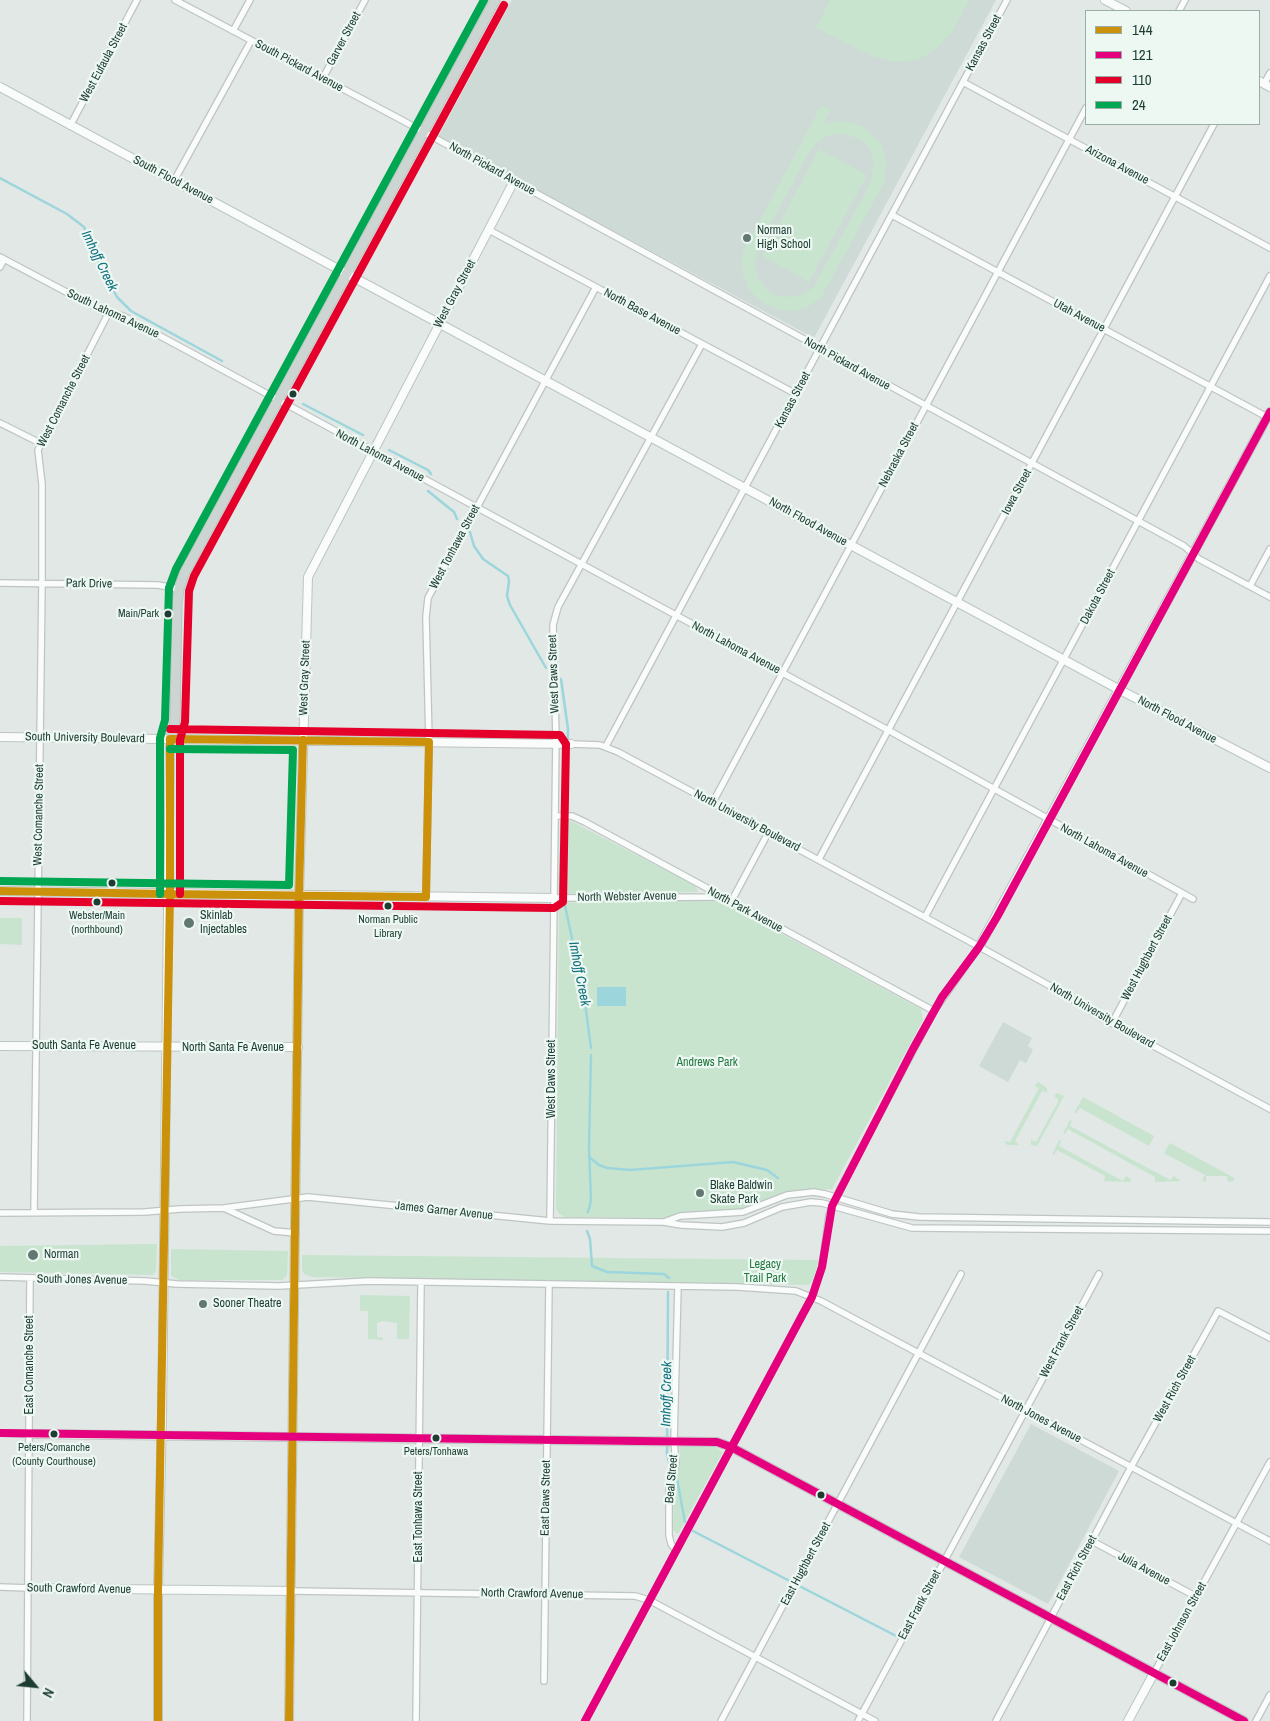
<!DOCTYPE html>
<style>
body{margin:0}
#map{position:relative;width:1270px;height:1721px;overflow:hidden;background:#e1e8e5;font-family:"Archivo Narrow",sans-serif}
canvas{display:block}
.legend{position:absolute;left:1085px;top:10px;width:175px;height:115px;box-sizing:border-box;background:#eef8f3;border:1px solid #9aada6;margin:0;padding:6px 9px;list-style:none;font-size:15px;color:#1d3d33}
.legend li{display:flex;align-items:center;gap:10px;height:25px}
.legend b{width:25px;border:1px solid #9aada6}
.north{position:absolute;left:10px;top:1661px;width:50px;height:50px;-webkit-text-stroke:4px #eef8f3;paint-order:stroke;rotate:118deg;font-size:14px;font-weight:700;line-height:20px;text-align:center;color:#1d3d33}
.north::after{content:'';display:block;margin:auto;width:18px;height:22px;background:#1d3d33;clip-path:polygon(50% 0,100% 100%,50% 72%,0 100%)}
</style>
<div id="map">
<canvas width="1270" height="1721"></canvas>
<ul class="legend">
<li><b style="height:6px;background:#cb910a"></b>144</li>
<li><b style="height:6px;background:#e5007d"></b>121</li>
<li><b style="height:6px;background:#e4002b"></b>110</li>
<li><b style="height:6px;background:#00a651"></b>24</li>
</ul>
<div class="north">N</div>
</div>
<script>
const context = document.querySelector('canvas').getContext('2d');
context.lineJoin = 'round';
function fillPath(path, color) {
  context.fillStyle = color;
  context.fill(path, 'evenodd');
}
function toPath(rows) {
  const path = new Path2D();
  for (const r of rows) {
    path.moveTo(r[0], r[1]);
    for (let i = 2; i < r.length; i += 2) path.lineTo(r[i], r[i + 1]);
  }
  return path;
}
function stroke(path, color, width, dash) {
  context.strokeStyle = color;
  context.lineWidth = width;
  context.lineCap = dash ? 'butt' : 'round';
  context.setLineDash(dash || []);
  context.stroke(path);
}
function write(font, color, halo, rows, align = 'center') {
  context.font = font + ' "Archivo Narrow",sans-serif';
  context.lineWidth = 4.5;
  context.setLineDash([]);
  context.textBaseline = 'middle';
  context.strokeStyle = halo;
  context.fillStyle = color;
  for (const [text, x, y, turn = 0] of rows) {
    context.save();
    context.translate(x, y);
    context.rotate((+turn || 0) * Math.PI / 180);
    context.textAlign = isNaN(turn) ? turn : align;
    if (halo) context.strokeText(text, 0, 0);
    context.fillText(text, 0, 0);
    context.restore();
  }
}
fillPath(toPath([
 [512,0,996,0,814,338,438,137],
 [1003,1022,1032,1038,1028,1046,1033,1050,1026,1063,1020,1060,1008,1082,979,1066],
 [1031,1424,1119,1471,1048,1604,959,1557]
]), '#cedad5');
fillPath(toPath([
 [830,0,969,0,952,32,936,49,918,60,894,62,871,56,816,28],
 [821,105,831,110,824,124,841,121,856,124,865,128,878,141,883,147,887,164,885,181,822,296,807,308,795,311,780,310,763,303,750,291,743,276,742,256,744,250],
 [841,133,861,140,870,149,874,161,871,182,813,288,799,296,784,297,776,295,768,291,758,277,755,264,757,250,811,149,824,137],
 [819,149,867,175,809,282,762,256],
 [569,820,696,886,698,892,558,894,560,821],
 [639,900,715,901,730,906,921,1009,923,1020,832,1189,803,1191,740,1210,664,1218,565,1217,559,1214,556,1209,559,903],
 [0,918,22,918,22,945,0,944],
 [1038,1082,1047,1088,1047,1092,1042,1091,1015,1141,1019,1145,1007,1145,1004,1141,1010,1142,1039,1088,1034,1086],
 [1057,1093,1064,1096,1037,1146,1031,1145,1031,1140,1036,1142,1059,1100,1054,1096],
 [1083,1097,1154,1136,1149,1146,1080,1108,1076,1113,1074,1113],
 [1070,1120,1072,1121,1070,1126,1170,1180,1174,1176,1181,1181,1155,1182,1155,1177,1068,1129,1065,1134,1063,1133],
 [1059,1140,1061,1141,1059,1146,1123,1181,1126,1176,1131,1179,1131,1182,1104,1181,1105,1176,1057,1150,1054,1155,1053,1153],
 [1170,1143,1229,1175,1234,1178,1234,1181,1228,1182,1227,1176,1206,1176,1206,1182,1202,1180,1205,1175,1164,1153],
 [157,1244,156,1270,153,1275,0,1272,0,1246],
 [171,1249,288,1251,287,1276,282,1280,179,1280,171,1276],
 [302,1255,819,1260,813,1280,809,1285,313,1277,305,1275,302,1270],
 [360,1295,410,1296,409,1339,397,1339,397,1323,383,1321,377,1323,377,1337,383,1338,383,1340,368,1339,368,1311,360,1311],
 [682,1446,715,1447,723,1452,678,1534,673,1530,674,1478,679,1469,680,1448]
]), '#c8e4cf');
fillPath(toPath([
 [597,987,626,987,626,1006,597,1006]
]), '#9cd6dc');
stroke(toPath([
 [0,178,67,214,84,227,93,252,117,297,131,311,222,361],
 [303,404,363,435],
 [389,450,428,470,431,474],
 [428,491,454,512,457,519],
 [470,532,474,546,483,559,508,576,509,581,507,596,510,605,546,668],
 [561,679,568,729,565,811],
 [564,894,565,822],
 [564,901,584,995,591,1048],
 [589,1157,599,1165,607,1168,630,1170,733,1162,767,1170,778,1178],
 [588,1212,591,1201,589,1147,591,1055],
 [587,1231,590,1239,592,1266,607,1272,664,1274,669,1278],
 [668,1292,667,1454,671,1470,676,1474,685,1522],
 [693,1531,900,1638]
]), '#9cd6dc', 2.5);
const street = toPath([
 [175,0,398,118,1184,546,1199,559,1270,597],
 [1179,11,1185,0],
 [233,31,250,0],
 [323,78,365,0],
 [963,82,1270,248],
 [1264,84,1270,73],
 [70,126,137,0],
 [175,179,251,41],
 [892,215,1267,417],
 [489,230,796,394],
 [0,257,104,312,123,316,188,351,888,730,1193,899],
 [0,267,4,259],
 [0,423,40,443],
 [0,583,158,585,179,589],
 [1250,586,1270,549],
 [571,744,600,745,618,752,967,940,1061,992,1102,1018,1270,1109],
 [606,746,1007,0],
 [713,802,1086,108],
 [555,816,572,816,585,822,934,1011],
 [819,859,1214,124],
 [426,897,429,742,426,617,428,598,596,287],
 [554,898,719,897],
 [731,902,768,833],
 [925,917,1270,276],
 [1112,1023,1182,893],
 [226,1209,274,1231,296,1233],
 [0,1213,145,1212,179,1209,224,1208,308,1197,550,1221,664,1222,681,1225,722,1227,744,1223,782,1207,811,1202,822,1203,912,1228,1270,1231],
 [34,1213,42,583,42,484,38,450,108,314],
 [550,1221,556,737,553,625,558,607,702,344],
 [664,1222,680,1216,743,1212,787,1195,814,1192,825,1194,892,1214,919,1217,1270,1222],
 [0,1277,145,1281,177,1284,279,1286,368,1281,738,1287,796,1291,821,1301,1270,1541],
 [0,1433,30,1434],
 [1092,1541,1197,1597],
 [676,1550,671,1544,669,1535,669,1489,676,1464,674,1441,678,1286],
 [0,1587,29,1588],
 [292,1591,635,1596,649,1600,875,1721],
 [1154,1673,1270,1462],
 [544,1681,549,1284],
 [27,1721,30,1278],
 [416,1721,421,1282],
 [585,1721,812,1297,822,1267,829,1215,840,1189,934,1011,979,947],
 [721,1721,961,1274],
 [858,1721,1099,1274],
 [996,1721,1131,1467,1218,1311,1270,1338],
 [1256,1721,1270,1695]
]);
const secondary = toPath([
 [1105,0,1126,11],
 [1259,81,1270,87],
 [0,87,1120,690,1270,768],
 [0,737,571,744],
 [0,891,554,898],
 [979,947,1270,412],
 [0,1046,298,1047],
 [30,1434,717,1442,731,1447,1244,1721],
 [29,1588,292,1591],
 [158,1721,158,1590,162,1416,170,739],
 [289,1721,299,895,308,577,514,181],
 [1128,1721,1154,1673]
]);
const primary = toPath([
 [170,739,175,722,177,604,179,589,185,572,495,0]
]);
stroke(street, '#bec5c2', 8);
stroke(secondary, '#bcc6c2', 10);
stroke(primary, '#bbc5c1', 11);
stroke(street, '#fafcfb', 5.5);
stroke(secondary, '#fafcfb', 8);
stroke(primary, '#ccd5d2', 9);
stroke(toPath([
 [170,739,429,742,426,897,170,894,170,739],
 [0,891,170,894],
 [158,1721,158,1590,170,894],
 [289,1721,299,895,303,740]
]), '#cb910a', 8);
stroke(toPath([
 [0,1433,717,1442,731,1447,1244,1721],
 [585,1721,812,1297,822,1267,832,1206,913,1049,942,997,979,947,997,917,1270,412]
]), '#e5007d', 8);
stroke(toPath([
 [180,894,180,740,185,722,189,591,194,576,504,5],
 [0,901,554,908,563,902,566,744,560,735,170,729]
]), '#e4002b', 8);
stroke(toPath([
 [0,881,289,885,293,750,170,749],
 [160,894,160,738,165,720,169,588,176,569,484,0]
]), '#00a651', 8);
for (const [x, y, r, color] of [
 [747,238,5,"#627971"],
 [293,394,4.5,"#1d3d33"],
 [168,614,4.5,"#1d3d33"],
 [112,883,4.5,"#1d3d33"],
 [97,902,4.5,"#1d3d33"],
 [388,906,4.5,"#1d3d33"],
 [189,923,6,"#627971"],
 [700,1193,5,"#627971"],
 [33,1255,6,"#627971"],
 [203,1304,5,"#627971"],
 [54,1434,4.5,"#1d3d33"],
 [436,1438,4.5,"#1d3d33"],
 [821,1495,4.5,"#1d3d33"],
 [1173,1683,4.5,"#1d3d33"]
]) {
  const dot = new Path2D();
  dot.arc(x, y, r, 0, 2 * Math.PI);
  context.fillStyle = color;
  context.fill(dot);
  stroke(dot, '#eef8f3', 2);
}
write('11px', '#1d3d33', '#eef8f3', [
 ["Main/Park",159,614,"right"],
 ["Webster/Main",97,916],
 ["(northbound)",97,930],
 ["Norman Public",388,920],
 ["Library",388,934],
 ["Peters/Comanche",54,1448],
 ["(County Courthouse)",54,1462],
 ["Peters/Tonhawa",436,1452]
]);
write('12px', '#1d3d33', '#eef8f3', [
 ["Garver Street",344,39,-62],
 ["Kansas Street",984,43,-62],
 ["West Eufaula Street",104,63,-62],
 ["South Pickard Avenue",299,66,28],
 ["Arizona Avenue",1117,165,28],
 ["North Pickard Avenue",492,169,29],
 ["South Flood Avenue",173,180,28],
 ["West Gray Street",455,294,-62],
 ["North Base Avenue",642,312,28],
 ["South Lahoma Avenue",113,314,25],
 ["Utah Avenue",1079,316,28],
 ["North Pickard Avenue",847,364,29],
 ["Kansas Street",793,400,-62],
 ["West Comanche Street",64,401,-63],
 ["Nebraska Street",899,455,-62],
 ["North Lahoma Avenue",380,456,28],
 ["Iowa Street",1017,492,-62],
 ["North Flood Avenue",808,522,29],
 ["West Tonhawa Street",455,547,-62],
 ["Park Drive",89,584,1],
 ["Dakota Street",1098,597,-62],
 ["North Lahoma Avenue",736,648,28],
 ["West Daws Street",554,674,-92],
 ["West Gray Street",305,678,-88],
 ["North Flood Avenue",1177,720,28],
 ["South University Boulevard",85,738,1],
 ["West Comanche Street",39,815,-89],
 ["North University Boulevard",747,821,28],
 ["North Lahoma Avenue",1104,851,29],
 ["North Webster Avenue",627,897,-1],
 ["North Park Avenue",745,910,28],
 ["West Hughbert Street",1147,958,-62],
 ["North University Boulevard",1102,1016,30],
 ["South Santa Fe Avenue",84,1046],
 ["North Santa Fe Avenue",233,1048],
 ["West Daws Street",552,1079,-90],
 ["James Garner Avenue",444,1211,6],
 ["South Jones Avenue",82,1280,1],
 ["West Frank Street",1062,1342,-62],
 ["East Comanche Street",30,1365,-90],
 ["West Rich Street",1175,1389,-61],
 ["North Jones Avenue",1041,1419,28],
 ["Beal Street",672,1479,-85],
 ["East Daws Street",546,1498,-89],
 ["East Tonhawa Street",419,1517,-90],
 ["East Hughbert Street",806,1564,-62],
 ["East Rich Street",1077,1568,-62],
 ["Julia Avenue",1144,1569,28],
 ["South Crawford Avenue",79,1589,1],
 ["North Crawford Avenue",532,1594,1],
 ["East Frank Street",920,1605,-62],
 ["East Johnson Street",1182,1622,-61]
]);
write('12px', '#1d3d33', '#eef8f3', [
 ["Norman",757,231],
 ["High School",757,245],
 ["Skinlab",200,916],
 ["Injectables",200,930],
 ["Blake Baldwin",710,1186],
 ["Skate Park",710,1200],
 ["Norman",44,1255],
 ["Sooner Theatre",213,1304]
], 'left');
write('12px', '#237840', '#eef8f3', [
 ["Andrews Park",707,1063],
 ["Legacy",765,1265],
 ["Trail Park",765,1279]
]);
write('italic 14px', '#11717f', '#eef8f3', [
 ["Imhoff Creek",99,261,64],
 ["Imhoff Creek",579,974,79],
 ["Imhoff Creek",667,1394,-89]
]);
</script>
